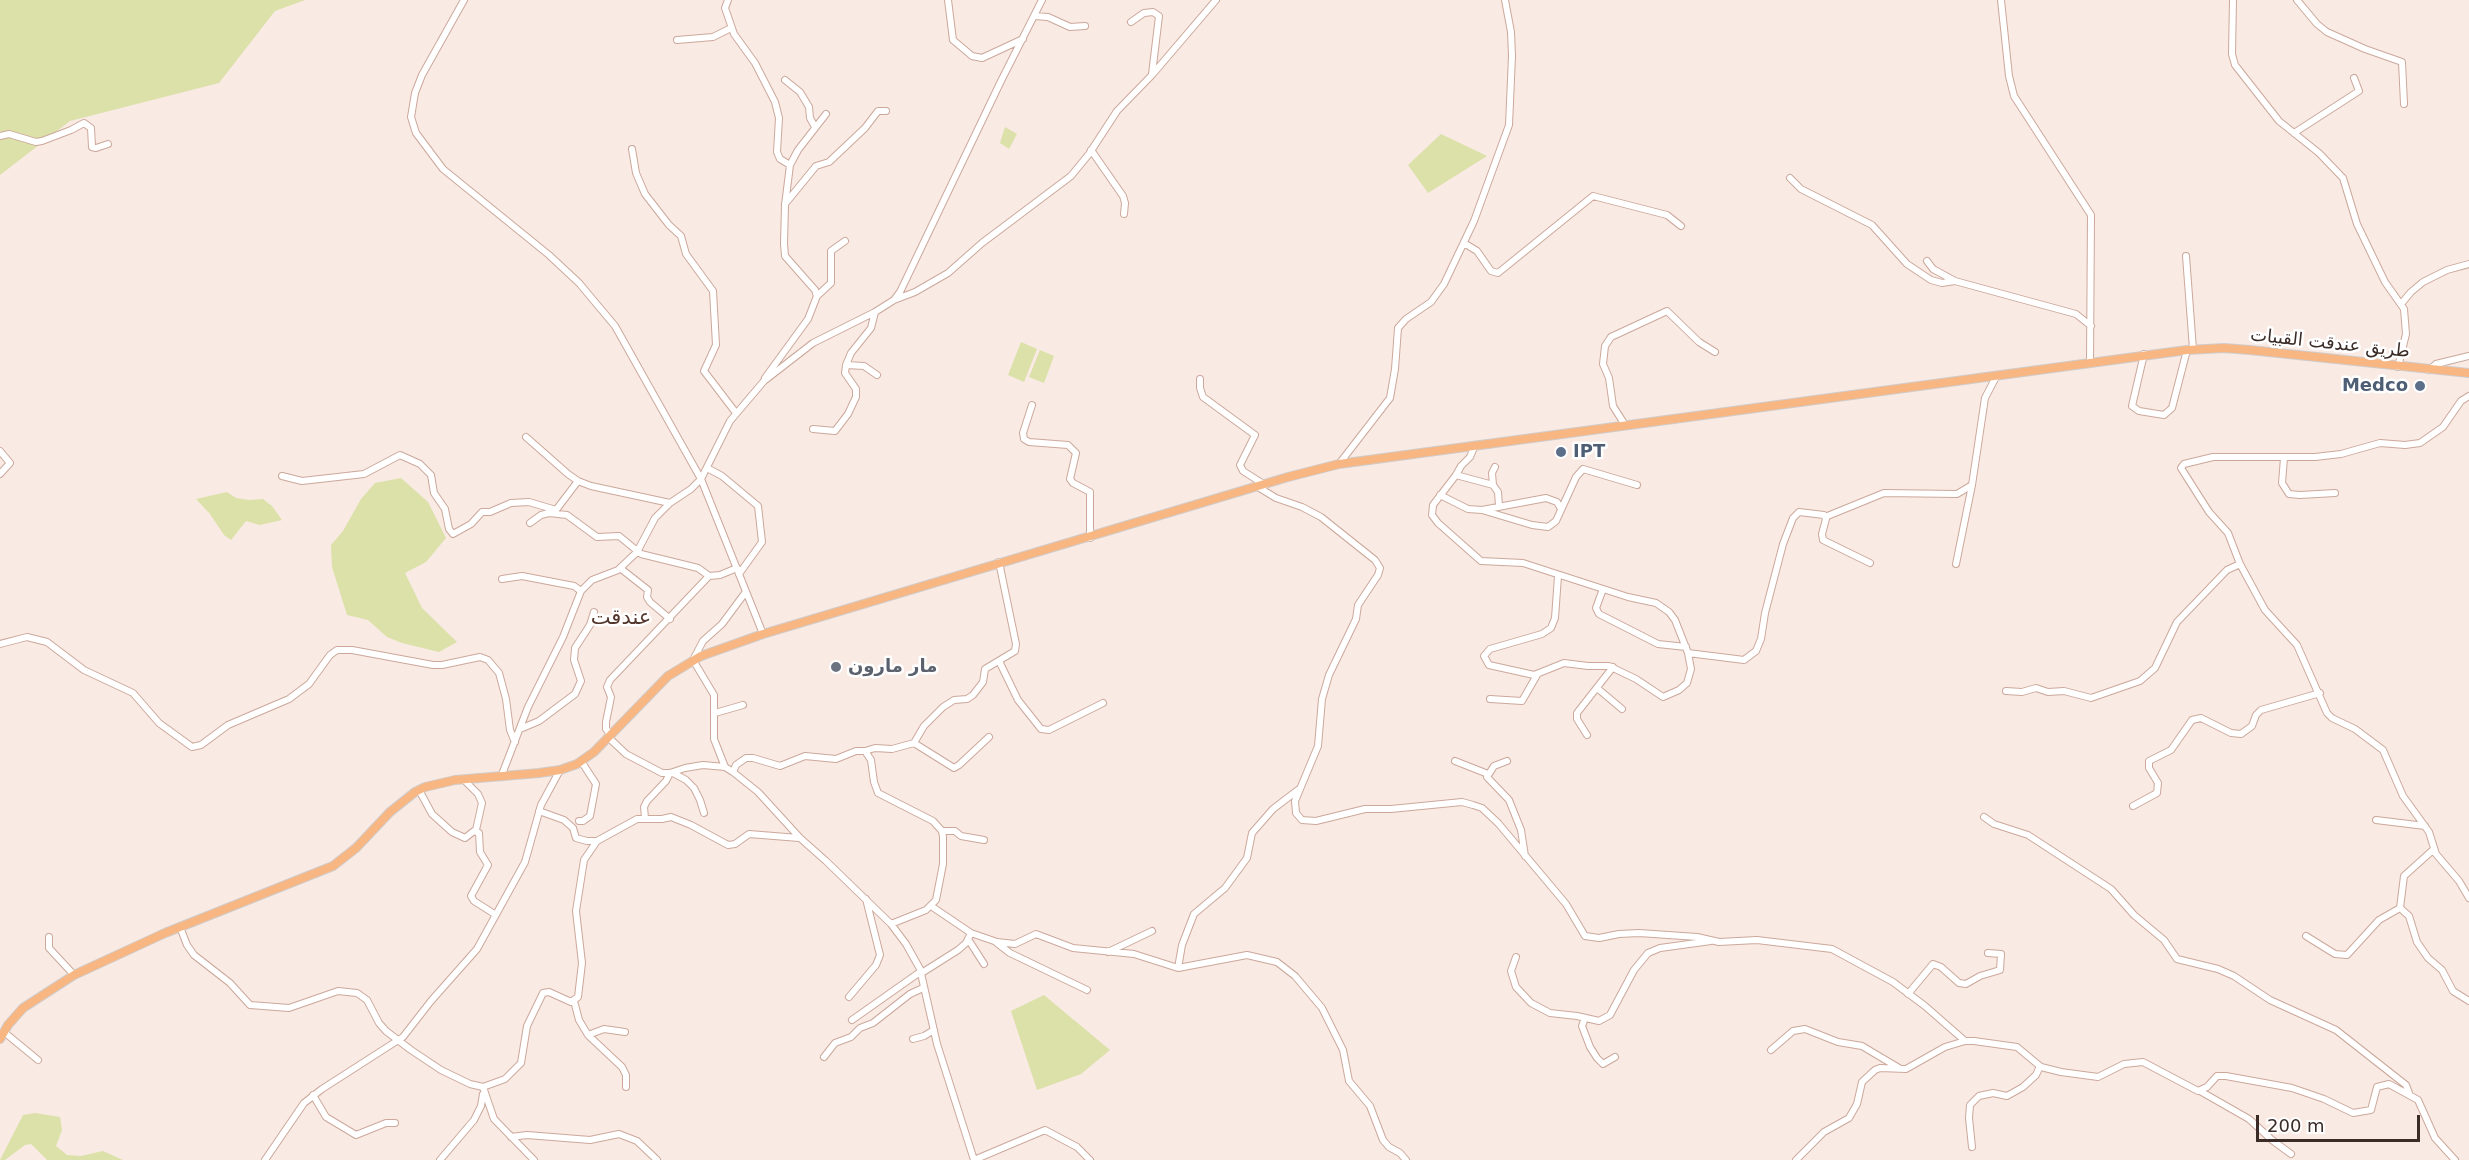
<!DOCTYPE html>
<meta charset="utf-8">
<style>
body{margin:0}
#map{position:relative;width:2469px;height:1160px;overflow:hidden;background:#f9eae4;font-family:"DejaVu Sans",sans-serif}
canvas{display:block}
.scale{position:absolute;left:2256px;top:1115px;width:164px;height:27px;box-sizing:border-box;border:3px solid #3b2c27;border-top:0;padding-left:8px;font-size:18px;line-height:21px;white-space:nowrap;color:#3b2c27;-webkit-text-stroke:4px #fff;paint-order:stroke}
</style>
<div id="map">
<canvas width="2469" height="1160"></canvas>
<div class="scale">200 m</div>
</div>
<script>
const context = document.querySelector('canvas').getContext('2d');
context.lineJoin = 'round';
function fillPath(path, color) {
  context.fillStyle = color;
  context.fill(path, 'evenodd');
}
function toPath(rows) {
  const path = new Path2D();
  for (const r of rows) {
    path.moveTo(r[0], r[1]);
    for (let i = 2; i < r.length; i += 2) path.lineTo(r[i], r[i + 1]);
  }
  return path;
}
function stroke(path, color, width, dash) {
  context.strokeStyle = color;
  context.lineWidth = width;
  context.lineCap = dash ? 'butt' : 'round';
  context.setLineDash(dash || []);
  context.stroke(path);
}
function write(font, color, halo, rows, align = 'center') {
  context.font = font + ' "DejaVu Sans",Vazirmatn,sans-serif';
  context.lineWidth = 5;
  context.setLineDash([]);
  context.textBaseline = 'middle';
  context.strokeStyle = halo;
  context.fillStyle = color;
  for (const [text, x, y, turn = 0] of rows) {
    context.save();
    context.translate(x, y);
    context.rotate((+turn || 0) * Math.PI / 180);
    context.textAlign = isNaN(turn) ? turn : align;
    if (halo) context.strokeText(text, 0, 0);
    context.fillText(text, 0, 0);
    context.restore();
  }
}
fillPath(toPath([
 [0,0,305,0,275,11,219,83,70,121,0,175],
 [1005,127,1017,134,1009,149,1000,143],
 [1441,134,1487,156,1428,193,1408,165],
 [1021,342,1037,349,1024,382,1008,375],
 [1040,350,1054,356,1044,383,1029,377],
 [401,478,428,502,446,538,426,562,405,573,422,608,457,642,439,652,402,643,387,637,368,620,347,615,332,567,331,545,343,531,361,499,375,483],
 [227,492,236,498,250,500,263,499,272,506,282,520,260,525,246,521,231,540,224,535,210,514,196,499],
 [1044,995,1110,1050,1081,1074,1037,1090,1011,1011],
 [35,1113,60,1117,62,1130,56,1146,67,1155,81,1156,103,1151,123,1160,47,1160,31,1144,25,1145,5,1160,0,1160,23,1115]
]), '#dbe1a8');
const minor = toPath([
 [464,0,422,75,415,93,411,117,416,133,443,169,549,255,579,283,615,326,701,479,763,634],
 [728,0,725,8,734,34,755,63,775,102,779,118,777,152,780,159,790,165],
 [948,0,953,40,972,56,982,58,1023,39],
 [2001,0,2009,76,2014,96,2091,215,2090,361],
 [2233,0,2232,54,2235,65,2279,121,2319,153,2343,178,2357,224,2385,282,2404,309,2406,334,2398,367],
 [2297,0,2317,24,2327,32,2365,49,2402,62,2404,104],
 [1034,16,1048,17,1070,27,1085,26],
 [1131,22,1144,13,1153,12,1159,16,1152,74],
 [677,40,713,37,731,28],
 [785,80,800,92,809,107,810,118,815,127],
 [2294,133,2359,91,2354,78],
 [0,136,9,134,36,142,42,141,71,130,84,123,91,128,92,147,96,148,108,144],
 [632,149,636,173,645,194,669,225,681,236,686,254,713,291,716,345,704,371,736,413],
 [1091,150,1123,196,1125,203,1124,214],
 [1790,178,1801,189,1872,225,1907,264,1931,280,1942,283,1955,281,2076,314,2091,326],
 [785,204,816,166,829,162,865,128,878,111,886,111],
 [1464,243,1477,251,1491,271,1498,273,1593,196,1667,215,1681,226],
 [2186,256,2193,349],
 [1927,261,1933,269,1955,281],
 [817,296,831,283,831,251,845,241],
 [894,300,915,292,948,273,982,243,1071,176,1089,154,1117,111,1152,75,1216,0],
 [2401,304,2411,292,2423,282,2447,270,2469,264],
 [2144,354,2132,406,2139,411,2164,415,2172,408,2187,350],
 [846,365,864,366,877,375],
 [2429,370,2436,364,2469,356],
 [765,378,808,319,817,296,815,290,785,256,784,244,785,205,790,165,798,150,826,114],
 [1200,379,1200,388,1203,397,1255,435,1240,465,1243,471,1265,485],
 [2469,396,2461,401,2443,427,2420,443,2405,445,2380,443,2341,454,2315,457,2213,457,2184,464,2181,468,2209,512,2228,533,2240,564,2265,610,2297,645,2327,713,2332,718,2355,729,2383,750,2403,796,2429,832,2436,854,2459,881,2469,898],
 [1032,405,1023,433,1024,439,1029,442,1068,445,1076,453,1070,479,1073,483,1090,492,1090,538],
 [1625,425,1613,406,1609,378,1603,364,1605,346,1611,337,1667,311,1699,342,1715,352],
 [813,429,835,431,848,414,856,397,856,389,845,373,846,365,851,353,871,328,875,312],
 [526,437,568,474,578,481,591,486,670,503,691,489,701,479,730,421,764,381,813,343,875,312,894,300,900,292,1001,81,1042,0],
 [1475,445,1470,457,1461,466,1456,475,1433,505,1432,515,1438,523,1481,561,1523,563,1628,597,1656,603,1669,612,1675,620,1688,653,1744,660,1756,651,1761,639,1765,613,1783,544,1793,518,1799,512,1824,515,1826,519,1822,534,1823,540,1870,563],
 [0,451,10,463,0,474],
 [2284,458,2282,483,2289,494,2300,495,2335,493],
 [1339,464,1390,398,1395,369,1398,328,1406,319,1431,302,1444,284,1474,221,1509,125,1512,56,1511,32,1505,0],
 [707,468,722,476,758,506,762,542,739,574],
 [1456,475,1493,485,1498,492,1499,506],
 [282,476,302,481,364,474,400,455,420,464,431,475,434,493,445,509,449,529,453,534,471,524,482,512,490,512,511,503,529,502,556,510,578,481],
 [1493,485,1492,473,1495,467],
 [1258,487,1276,498,1302,507,1321,517,1375,560,1380,568,1378,575,1358,605,1356,619,1329,675,1322,699,1318,746,1295,801,1296,813,1302,820,1316,821,1365,809,1391,809,1462,802,1473,805,1482,808,1498,823,1566,904,1585,936,1599,938,1619,934,1639,933,1697,937,1719,942,1757,940,1832,949,1893,982,1925,1006,1965,1041],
 [1440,495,1468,509,1482,510,1546,498,1557,502,1561,509],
 [1482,510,1532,525,1548,527,1556,521,1576,477,1583,469,1637,485],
 [1825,517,1884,493,1957,494,1972,485,1985,398,1997,375],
 [530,523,541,515,549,513,567,515,597,537,619,536,641,554,698,568,709,576,720,575,737,568],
 [1956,564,1972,485],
 [620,568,648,590,647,597,650,602,670,619],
 [1558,576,1555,618,1551,628,1542,634,1490,649,1484,656,1489,665,1534,675,1564,663,1588,666,1609,666,1636,679,1663,697,1679,690,1687,683,1691,669,1688,653],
 [502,579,522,576,574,586,581,591],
 [1603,589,1596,608,1599,614,1658,644,1686,647],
 [0,644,27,637,47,642,84,670,133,693,159,723,192,747,201,745,228,725,289,699,309,684,330,655,337,650,352,650,433,665,442,665,480,657,488,660,499,673,506,699,510,730,515,742],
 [999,661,1018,700,1041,729,1049,730,1103,703],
 [1597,688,1622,709],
 [2006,691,2022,692,2036,688,2048,692,2064,691,2091,698,2140,681,2155,668,2177,622,2227,570,2240,564],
 [1490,699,1522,701,1537,675],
 [715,713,743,705],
 [520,729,539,721,575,694,581,681,574,660,575,648,590,625,594,612],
 [611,735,606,729,606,722,611,697,607,687,610,680,709,576],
 [1587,735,1577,719,1577,713,1613,667],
 [608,737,626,754,662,773,670,773,685,768,703,765,725,767,733,772,758,792,800,838,826,861,891,924,906,944,920,969,937,1044,974,1160,1045,1130,1077,1147,1090,1160],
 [914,743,924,726,943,707,954,700,967,699,973,695,983,682,985,669,1015,651,1016,644,999,562],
 [865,751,875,748,892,749,914,743,954,768,959,765,989,737],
 [1455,761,1488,774],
 [1507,761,1494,766,1487,777,1509,800,1521,830,1525,856],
 [725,767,714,739,714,695,693,660,703,641,722,624,745,593],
 [733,772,736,765,746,758,753,758,780,766,805,756,836,759,856,751,865,751,871,760,874,782,878,793,933,821,942,831,943,837,943,864,936,900,926,910,891,924],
 [673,773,686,780,694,788,700,800,704,813],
 [501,777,528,707,563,637,581,591,592,580,618,570,637,552,655,518,670,503],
 [464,780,478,794,482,803,476,830],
 [419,790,432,814,452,832,465,838,474,831,479,833,480,852,488,865,471,896,474,901,496,915],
 [2133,806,2157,793,2158,783,2149,768,2149,761,2171,750,2192,720,2201,718,2231,733,2241,734,2252,726,2256,715,2261,710,2320,693],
 [539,811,564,820,573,828,576,838,587,841,597,841,637,819,662,819,671,817,691,825,728,845,735,844,749,834,799,838],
 [1984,817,1994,824,2028,835,2111,889,2134,915,2164,940,2177,959,2218,969,2234,976,2270,1000,2336,1030,2406,1085,2409,1093],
 [645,818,644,807,647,801,666,781,670,773],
 [2376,820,2425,826],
 [579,821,583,821,590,816,596,784,581,761],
 [942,831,955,831,961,836,984,840],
 [931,906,971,933,997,942,1015,944,1036,934,1073,948,1134,954,1178,968,1247,955,1277,962,1295,976,1322,1008,1343,1050,1349,1081,1370,1106,1383,1140,1389,1147,1400,1153,1406,1160],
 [2400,908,2409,916,2417,942,2428,958,2442,970,2453,991,2469,1001],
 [180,927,187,945,194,955,230,983,250,1005,289,1008,338,991,357,993,367,1000,379,1023,386,1031,411,1050,441,1070,470,1084,483,1087,505,1079,521,1063,527,1026,543,993,549,992,571,1002,578,997,582,963,576,911,584,860,597,841],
 [2306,936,2335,954,2347,955,2379,920,2400,908,2404,876,2434,849],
 [49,937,49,948,74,975],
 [968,939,984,964],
 [997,943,1010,953,1087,990],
 [1108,952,1152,931],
 [1516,957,1511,971,1516,987,1531,1003,1550,1013,1577,1016,1599,1021,1610,1015,1634,970,1648,953,1660,948,1711,941],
 [1178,968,1182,945,1194,914,1225,888,1247,858,1252,833,1273,809,1298,790],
 [920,974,958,950,966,943,971,933],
 [1908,994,1933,964,1941,967,1959,983,1966,984,1980,976,2000,970,2001,954,1988,953],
 [849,997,876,965,880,955,866,899],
 [574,1001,579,1020,588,1035,604,1029,625,1032],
 [1585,1018,1582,1026,1590,1047,1597,1058,1603,1064,1615,1057],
 [852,1020,920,972],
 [4,1032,38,1060],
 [589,1036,622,1067,626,1075,626,1087],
 [913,1039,924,1036,934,1030],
 [1771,1050,1793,1031,1805,1029,1838,1042,1862,1046,1899,1068],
 [824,1057,835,1043,851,1037,860,1028,873,1023,910,994,923,988],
 [483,1087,494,1119,534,1160],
 [2200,1091,2249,1119,2272,1140,2291,1154],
 [313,1095,326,1117,356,1135,386,1123,395,1123],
 [511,1137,527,1135,590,1140,619,1134,637,1141,657,1160],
 [1972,1147,1969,1118,1970,1105,1979,1096,1993,1093,2007,1096,2023,1087,2036,1075,2040,1066],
 [265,1160,304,1103,322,1089,403,1037,431,1001,477,949,525,862,541,805,560,770],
 [440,1160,474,1120,481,1106,483,1094],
 [1796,1160,1824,1132,1849,1118,1857,1104,1862,1082,1875,1070,1880,1068,1906,1069,1945,1047,1965,1041,1974,1041,2017,1047,2041,1067,2061,1072,2098,1077,2124,1064,2143,1062,2198,1091,2207,1087,2217,1076,2226,1076,2292,1088,2324,1099,2353,1113,2371,1110,2377,1087,2389,1084,2418,1100,2435,1138,2455,1160]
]);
const major = toPath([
 [0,1039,8,1025,23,1008,74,975,165,933,333,866,356,848,390,812,415,792,425,787,455,780,539,773,560,770,577,764,594,752,668,676,701,656,763,634,1288,477,1339,464,2187,350,2224,348,2250,350,2469,373]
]);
stroke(minor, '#cca89b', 8);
stroke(major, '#d0cccb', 10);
stroke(minor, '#fff', 6);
stroke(major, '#f7b682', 8);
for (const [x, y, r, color] of [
 [2420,386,6,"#5c6f8a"],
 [1561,452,6,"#5c6f8a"],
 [836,667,6,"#6b7280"]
]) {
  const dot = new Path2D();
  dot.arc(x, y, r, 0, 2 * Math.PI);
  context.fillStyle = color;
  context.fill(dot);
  stroke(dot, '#fff', 2);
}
write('18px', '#3b2c27', '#fff', [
 ["طريق عندقت القبيات",2330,344,6]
]);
write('bold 18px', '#4e5e75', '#fff', [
 ["Medco",2408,386],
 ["IPT",1573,452,"left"]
], 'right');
write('bold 18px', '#5b616d', '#fff', [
 ["مار مارون",848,667]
], 'left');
write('21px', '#54372c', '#fff', [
 ["عندقت",621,619]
]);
</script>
